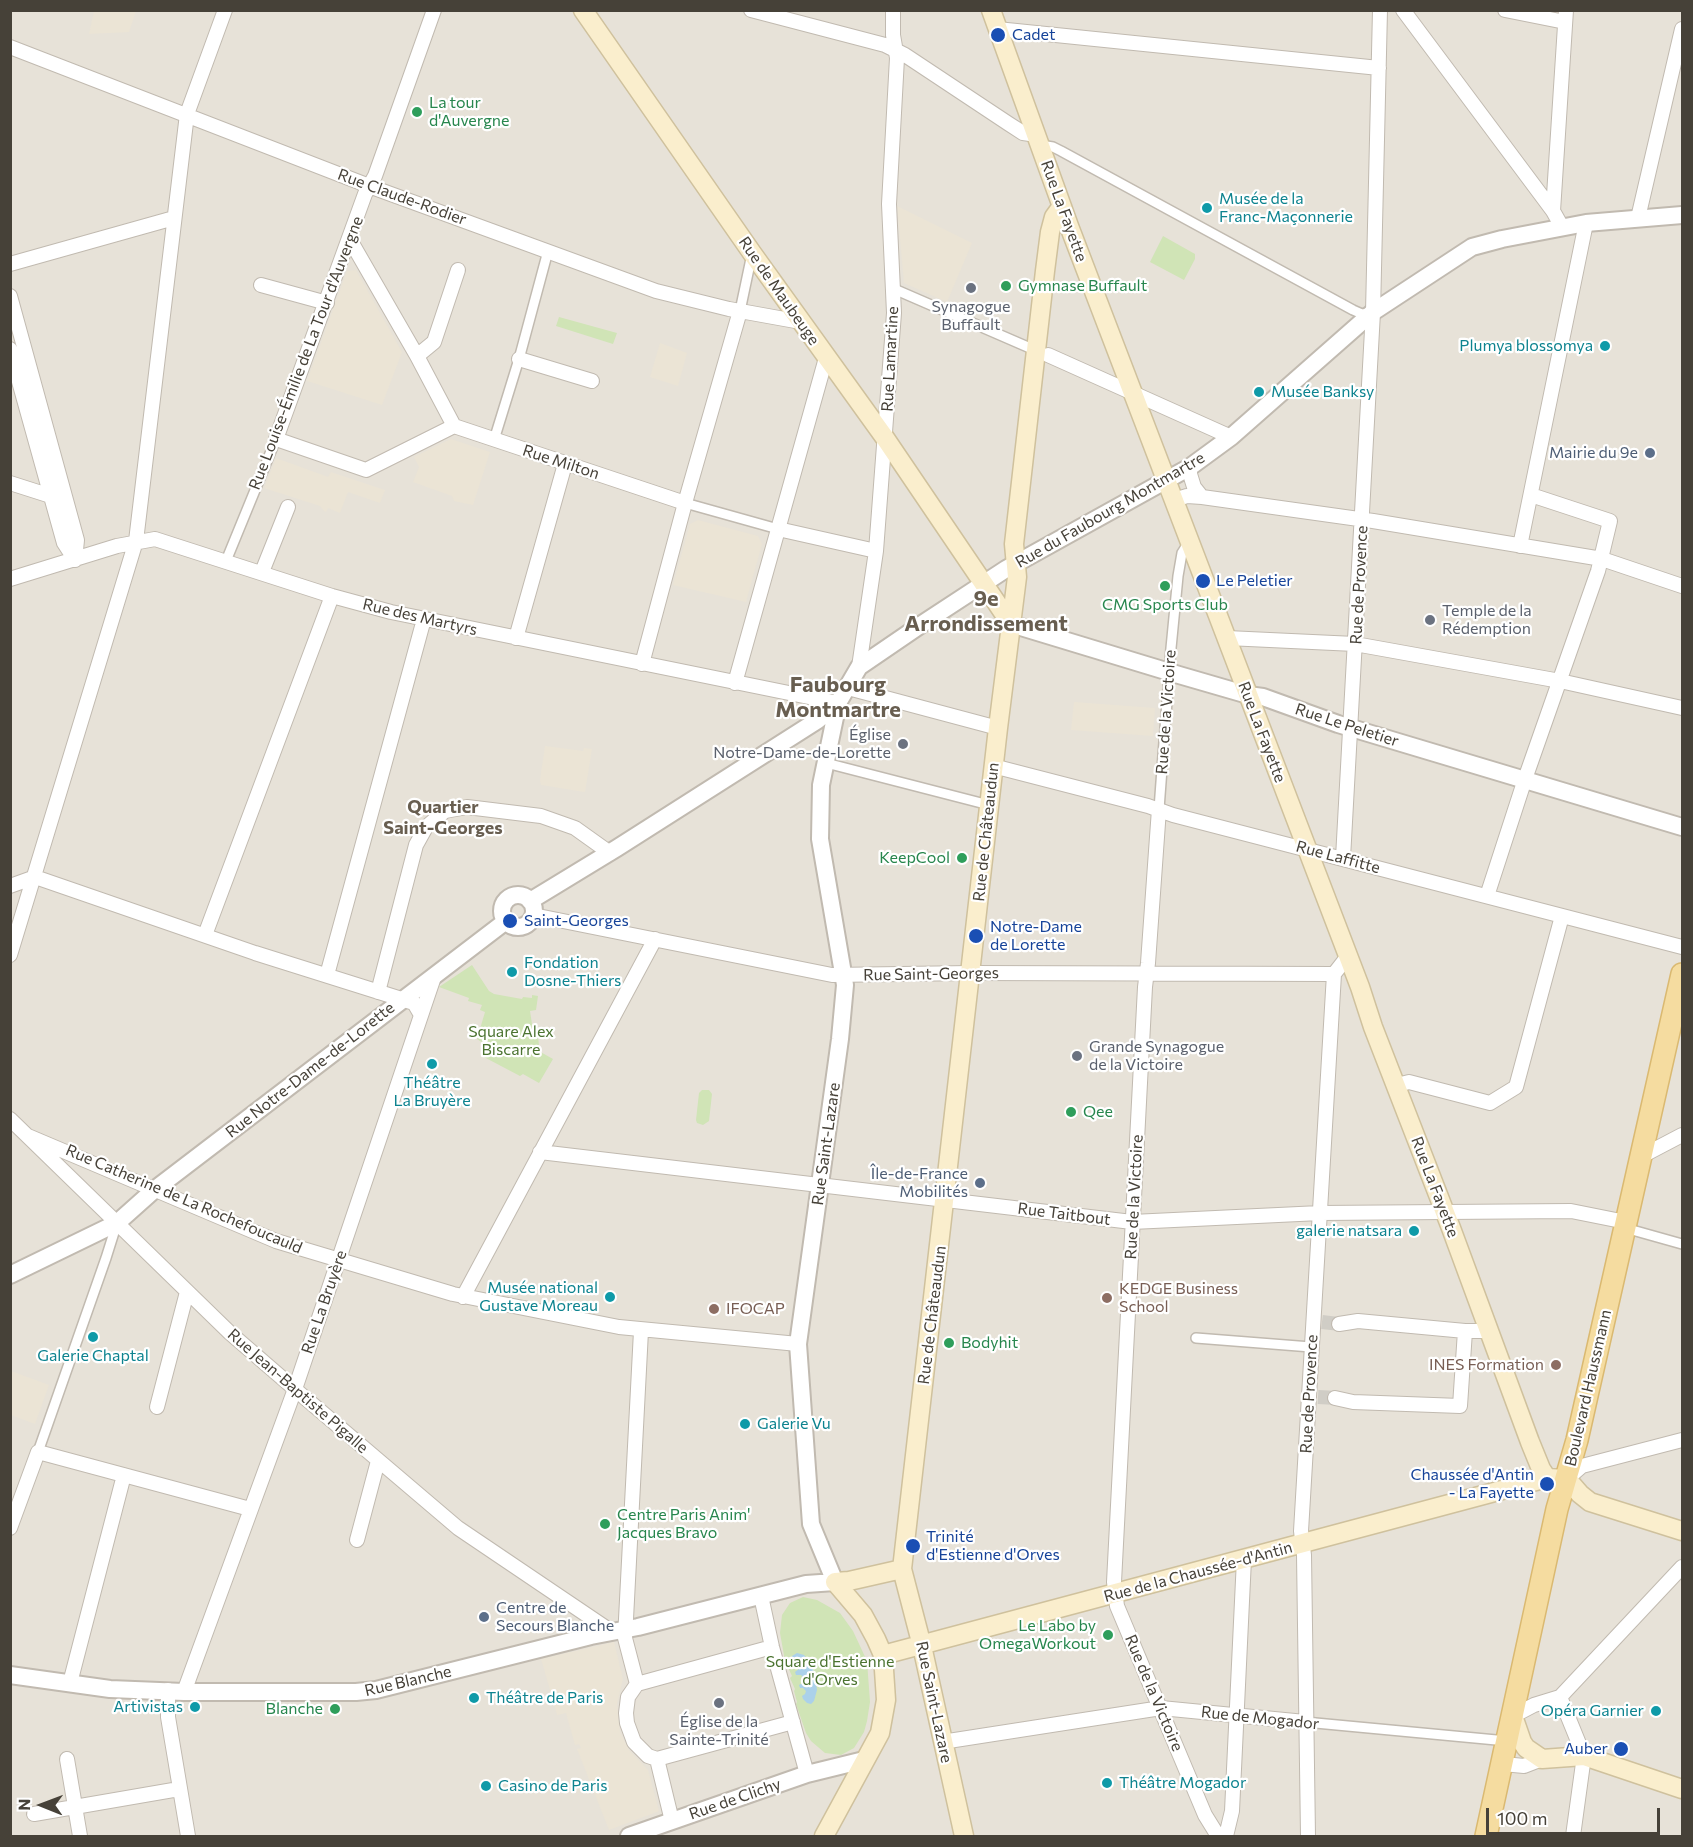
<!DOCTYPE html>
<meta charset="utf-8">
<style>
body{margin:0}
#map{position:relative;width:1693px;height:1847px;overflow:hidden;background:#f3f0e9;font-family:Commissioner,sans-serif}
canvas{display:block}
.frame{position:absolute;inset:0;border:12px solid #464138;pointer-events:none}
.north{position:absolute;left:12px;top:1775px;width:60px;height:60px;-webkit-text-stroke:4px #fff;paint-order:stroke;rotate:271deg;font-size:16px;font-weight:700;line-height:24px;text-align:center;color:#464138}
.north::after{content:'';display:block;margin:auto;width:21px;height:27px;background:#464138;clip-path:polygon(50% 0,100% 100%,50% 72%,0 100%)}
.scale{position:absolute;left:1486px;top:1808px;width:174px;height:27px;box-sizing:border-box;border:3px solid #464138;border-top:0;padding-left:8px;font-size:18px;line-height:21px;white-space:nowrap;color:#464138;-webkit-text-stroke:4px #fff;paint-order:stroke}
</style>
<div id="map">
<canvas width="1693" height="1847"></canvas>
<div class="frame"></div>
<div class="north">N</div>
<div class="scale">100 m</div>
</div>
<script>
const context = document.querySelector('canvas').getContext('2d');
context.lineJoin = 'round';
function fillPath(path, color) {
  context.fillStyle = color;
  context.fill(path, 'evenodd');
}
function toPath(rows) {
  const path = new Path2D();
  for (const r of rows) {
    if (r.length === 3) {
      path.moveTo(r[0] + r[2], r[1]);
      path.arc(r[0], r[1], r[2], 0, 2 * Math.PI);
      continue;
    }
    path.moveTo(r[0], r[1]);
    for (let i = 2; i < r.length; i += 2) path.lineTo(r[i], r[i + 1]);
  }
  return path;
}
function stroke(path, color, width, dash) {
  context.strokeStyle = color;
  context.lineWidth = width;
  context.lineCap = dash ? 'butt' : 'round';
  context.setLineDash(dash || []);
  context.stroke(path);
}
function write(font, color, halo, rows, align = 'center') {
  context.font = font + ' Commissioner,sans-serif';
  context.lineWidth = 4.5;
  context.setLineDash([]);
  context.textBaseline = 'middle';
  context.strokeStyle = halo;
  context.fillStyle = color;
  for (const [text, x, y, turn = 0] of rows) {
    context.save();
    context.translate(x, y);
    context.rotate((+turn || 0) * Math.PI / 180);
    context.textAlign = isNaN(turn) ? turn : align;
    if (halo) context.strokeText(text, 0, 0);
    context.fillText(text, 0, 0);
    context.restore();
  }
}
fillPath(toPath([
 [11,11,1682,11,1682,1836,11,1836]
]), '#e7e2d8');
fillPath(toPath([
 [94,11,94,10,136,11,129,32,89,34],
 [897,206,972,243,947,302,904,283],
 [356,270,402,352,382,405,307,381,347,271],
 [660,343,687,353,678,386,650,377],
 [451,439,490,452,473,505,454,501,452,496,413,482,419,467,414,457],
 [276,458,328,477,331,472,385,490,380,503,348,492,340,513,328,508,326,512,324,511,320,506,264,488],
 [698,520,758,536,762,544,746,602,673,585,690,524],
 [1074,702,1155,708,1153,736,1071,730],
 [545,746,583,751,584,748,592,749,585,792,541,785,540,780],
 [11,1371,49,1385,35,1424,11,1415],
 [614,1642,623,1679,617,1704,620,1732,629,1750,648,1770,659,1811,609,1830,577,1749,581,1748,579,1744,575,1745,566,1713,557,1715,541,1659]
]), '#ebe4d5');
fillPath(toPath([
 [1163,236,1195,254,1195,259,1184,280,1150,262],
 [559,317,617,333,613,344,556,326],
 [472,965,489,991,494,994,522,999,523,997,532,998,532,995,538,996,536,1010,530,1011,532,1024,537,1024,539,1046,537,1050,553,1059,539,1083,523,1074,520,1076,482,1056,481,1053,486,1045,477,1039,485,1012,480,1010,482,1005,468,1001,469,998,439,987],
 [702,1090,709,1090,712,1094,709,1121,703,1125,697,1123,696,1120,699,1093],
 [803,1597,817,1600,840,1613,853,1631,867,1661,870,1702,867,1721,864,1732,854,1748,841,1755,825,1753,811,1741,806,1733,796,1704,797,1702,794,1691,795,1689,790,1678,792,1676,785,1661,780,1633,782,1615,790,1603]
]), '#d0e4b6');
fillPath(toPath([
 [797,1653,804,1655,811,1664,815,1675,817,1690,814,1701,811,1704,807,1703,803,1699,802,1696,805,1694,806,1691,803,1688,800,1688,799,1685,803,1683,804,1678,801,1675,796,1675,795,1672,799,1669,799,1666,796,1663,792,1664,791,1661,792,1656]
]), '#abd1ea');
stroke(toPath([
 [1322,1322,1339,1324],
 [1318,1397,1335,1398]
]), '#d0cdc6', 14, [14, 7]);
const pedestrian = toPath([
 [1040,145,1053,147,1061,151,1353,310,1362,314,1370,313],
 [894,289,1037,351],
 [740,311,752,254],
 [494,440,519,359,548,251],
 [685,503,778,529],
 [226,561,276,439],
 [826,763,989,805],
 [1159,809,1171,648,1178,576,1182,553,1189,542],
 [1625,1228,1682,1244],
 [1196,1338,1311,1347],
 [38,1452,106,1258,117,1223],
 [1305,1722,1507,1741]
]);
const minor = toPath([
 [434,10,375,176,365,194,276,439,366,470,454,426],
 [751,10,885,45,905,55,1009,124,1023,133,1037,135],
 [1403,10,1553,211,1562,227],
 [1505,10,1565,22],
 [997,29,1379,68],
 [10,47,377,189,656,291,729,309,801,322],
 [1553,211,1566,10],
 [1638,218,1682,29],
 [349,238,417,356,454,426,685,503],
 [10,264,174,218],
 [261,285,327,303],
 [10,296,77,540,75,560],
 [10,349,64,543,75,560],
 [1048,355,1231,437],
 [417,356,434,342,458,270],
 [519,359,592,381],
 [1190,467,1190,474,1194,487,1202,497],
 [10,483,57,498],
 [1174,500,1187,496,1202,497,1373,521,1602,559,1682,586],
 [778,529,876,551],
 [1520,546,1586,223],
 [262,572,288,507],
 [10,579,117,546,155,539,332,596,391,612,838,703],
 [516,638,565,464],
 [1227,638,1355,644,1560,681,1682,708],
 [642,664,685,503,740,311],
 [859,667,876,551,894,313,889,204,897,58,893,35,893,10],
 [735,683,826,358],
 [848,688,998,728],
 [993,766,1148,806,1173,815,1682,947],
 [1159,809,1148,963,1145,987,1114,1582,1117,1606,1205,1815,1218,1836],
 [1343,858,1373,312,1380,10],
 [10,886,35,877,255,953,414,1003,421,1015],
 [1487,896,1525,779,1598,571,1610,521,1531,495],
 [533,915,832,975,971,973,1334,974],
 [205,935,332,596],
 [10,955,136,541,187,114,225,10],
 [327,975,424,619],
 [378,992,416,845,426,827,445,811,467,807,541,816,575,828,610,853],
 [1397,1085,1409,1082,1490,1103,1516,1087,1562,916],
 [10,1119,230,1333,304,1397,458,1528,612,1632],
 [28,1136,276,1241,453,1294,619,1327,798,1344],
 [540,1152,1132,1222,1320,1213,1571,1211,1626,1222],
 [1642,1156,1682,1135],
 [463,1297,655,939],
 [1339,1324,1358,1321,1465,1331,1489,1331],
 [641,1331,625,1638,637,1684,628,1697,626,1713,627,1723,634,1742,648,1756,657,1759,672,1821],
 [1335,1398,1353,1402,1460,1406,1465,1331],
 [157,1407,187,1292],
 [1567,1479,1582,1466,1682,1440],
 [10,1528,38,1452,250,1509],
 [357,1540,378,1461],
 [761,1596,772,1647,807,1774],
 [70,1683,124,1475],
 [637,1684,772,1647],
 [168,1690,168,1717,188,1836],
 [184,1692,295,1389,434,977],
 [1560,1697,1584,1756,1573,1836],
 [1513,1716,1534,1705,1560,1697,1682,1567],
 [942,1742,1161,1708,1305,1722],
 [67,1759,80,1836],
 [657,1759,793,1722],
 [1503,1764,1524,1766,1542,1759],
 [34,1814,179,1789],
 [1226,1836,1232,1811,1244,1559],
 [1308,1836,1304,1555,1301,1531,1334,974,1348,956]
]);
const tertiary = toPath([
 [1011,624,1179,675,1248,695,1263,697,1338,724,1682,827],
 [518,911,16],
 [530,901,617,848,818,720,838,703,859,667,922,624,1006,569,1190,467,1231,437,1373,312,1472,247,1502,239,1586,223,1682,215],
 [10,1275,117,1223,154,1190,506,921],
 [10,1675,110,1689,184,1692,356,1692,376,1690,591,1636,638,1627,806,1584,835,1582,811,1524,798,1344,840,1039,845,985,820,839,821,785,838,703],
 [629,1836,807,1774,864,1760]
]);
const secondary = toPath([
 [583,10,752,253,885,438,1011,624],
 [991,10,1069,226,1360,987,1373,1027,1451,1228,1530,1442,1541,1469,1547,1478],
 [835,1582,849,1581,902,1569],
 [883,1655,1547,1478,1567,1479,1580,1494,1590,1502,1682,1531],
 [1513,1716,1522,1742,1526,1748,1542,1759,1584,1756,1682,1789],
 [824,1836,880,1733,886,1700,883,1655,876,1639,863,1615,835,1582],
 [964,1836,922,1646,902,1569,998,728,1017,577,1014,544,1045,271,1050,232,1054,217,1062,206]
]);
const primary = toPath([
 [1486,1836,1557,1509,1577,1440,1682,974]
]);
stroke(pedestrian, '#c1bab0', 12);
stroke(minor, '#c1bab0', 16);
stroke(tertiary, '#c1bab0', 20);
stroke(secondary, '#cfc19d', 21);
stroke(primary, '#dab971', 24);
stroke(pedestrian, '#fff', 9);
stroke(minor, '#fff', 14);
stroke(tertiary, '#fff', 16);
stroke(secondary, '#faeecd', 18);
stroke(primary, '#f5dca0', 21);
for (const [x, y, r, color] of [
 [998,35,8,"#1a4fb4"],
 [417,112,6,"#2e9e5b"],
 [1207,208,6,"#0f9aa8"],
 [1006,286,6,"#2e9e5b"],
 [971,288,6,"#6b7280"],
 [1605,346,6,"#0f9aa8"],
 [1259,392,6,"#0f9aa8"],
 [1650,453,6,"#5c6f8a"],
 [1203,581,8,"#1a4fb4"],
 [1165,586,6,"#2e9e5b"],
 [1430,620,6,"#6b7280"],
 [903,744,6,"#6b7280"],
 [962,858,6,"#2e9e5b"],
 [510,921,8,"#1a4fb4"],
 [976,936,8,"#1a4fb4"],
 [512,972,6,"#0f9aa8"],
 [1077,1056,6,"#6b7280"],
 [432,1064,6,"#0f9aa8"],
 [1071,1112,6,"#2e9e5b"],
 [980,1183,6,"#5c6f8a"],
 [1414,1231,6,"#0f9aa8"],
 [610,1297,6,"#0f9aa8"],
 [1107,1298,6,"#8d6e63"],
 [714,1309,6,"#8d6e63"],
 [93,1337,6,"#0f9aa8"],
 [949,1343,6,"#2e9e5b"],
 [1556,1365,6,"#8d6e63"],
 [745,1424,6,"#0f9aa8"],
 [1547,1484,8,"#1a4fb4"],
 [605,1524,6,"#2e9e5b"],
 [913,1546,8,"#1a4fb4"],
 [484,1617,6,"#5c6f8a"],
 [1108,1635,6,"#2e9e5b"],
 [474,1698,6,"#0f9aa8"],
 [719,1703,6,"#6b7280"],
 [195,1707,6,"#0f9aa8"],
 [335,1709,6,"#2e9e5b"],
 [1656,1711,6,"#0f9aa8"],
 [1621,1749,8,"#1a4fb4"],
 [1107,1783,6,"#0f9aa8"],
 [486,1786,6,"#0f9aa8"]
]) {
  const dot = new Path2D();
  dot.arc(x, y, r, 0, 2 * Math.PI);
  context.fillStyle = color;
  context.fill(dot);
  stroke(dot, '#fff', 2);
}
write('16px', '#164399', '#fff', [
 ["Cadet",1012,35],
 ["Le Peletier",1216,581],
 ["Saint-Georges",524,921],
 ["Notre-Dame",990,927],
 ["de Lorette",990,945],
 ["Chaussée d'Antin",1534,1475,"right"],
 ["- La Fayette",1534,1493,"right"],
 ["Trinité",926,1537],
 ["d'Estienne d'Orves",926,1555],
 ["Auber",1608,1749,"right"]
], 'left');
write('16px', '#27864d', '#fff', [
 ["La tour",429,103],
 ["d'Auvergne",429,121],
 ["Gymnase Buffault",1018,286],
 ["CMG Sports Club",1165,605,"center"],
 ["KeepCool",950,858,"right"],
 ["Qee",1083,1112],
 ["Bodyhit",961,1343],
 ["Centre Paris Anim'",617,1515],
 ["Jacques Bravo",617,1533],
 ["Le Labo by",1096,1626,"right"],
 ["OmegaWorkout",1096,1644,"right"],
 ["Blanche",323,1709,"right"]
], 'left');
write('16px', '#464138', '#fff', [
 ["Rue Claude-Rodier",402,197,20],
 ["Rue La Fayette",1064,211,70],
 ["Rue de Maubeuge",779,291,55],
 ["Rue Louise-Émilie de La Tour d'Auvergne",306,353,-69],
 ["Rue Lamartine",890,359,-87],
 ["Rue Milton",561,462,18],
 ["Rue du Faubourg Montmartre",1110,510,-30],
 ["Rue de Provence",1359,585,-87],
 ["Rue des Martyrs",420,617,13],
 ["Rue de la Victoire",1166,712,-86],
 ["Rue Le Peletier",1347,725,18],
 ["Rue La Fayette",1262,732,69],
 ["Rue de Châteaudun",986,832,-84],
 ["Rue Laffitte",1338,857,15],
 ["Rue Saint-Georges",931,974,-1],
 ["Rue Notre-Dame-de-Lorette",310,1070,-38],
 ["Rue Saint-Lazare",826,1144,-82],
 ["Rue La Fayette",1435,1187,69],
 ["Rue de la Victoire",1134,1197,-87],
 ["Rue Catherine de La Rochefoucauld",184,1199,23],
 ["Rue Taitbout",1064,1214,7],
 ["Rue La Bruyère",324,1302,-71],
 ["Rue de Châteaudun",932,1315,-83],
 ["Boulevard Haussmann",1588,1388,-77],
 ["Rue Jean-Baptiste Pigalle",298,1391,41],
 ["Rue de Provence",1309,1394,-87],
 ["Rue de la Chaussée-d'Antin",1198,1572,-15],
 ["Rue Blanche",408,1681,-13],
 ["Rue de la Victoire",1154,1693,67],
 ["Rue Saint-Lazare",934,1702,78],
 ["Rue de Mogador",1260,1718,6],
 ["Rue de Clichy",735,1799,-19]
]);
write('16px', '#0d838f', '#fff', [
 ["Musée de la",1219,199],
 ["Franc-Maçonnerie",1219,217],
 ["Plumya blossomya",1593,346,"right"],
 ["Musée Banksy",1271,392],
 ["Fondation",524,963],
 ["Dosne-Thiers",524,981],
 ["Théâtre",432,1083,"center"],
 ["La Bruyère",432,1101,"center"],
 ["galerie natsara",1402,1231,"right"],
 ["Musée national",598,1288,"right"],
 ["Gustave Moreau",598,1306,"right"],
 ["Galerie Chaptal",93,1356,"center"],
 ["Galerie Vu",757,1424],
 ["Théâtre de Paris",486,1698],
 ["Artivistas",183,1707,"right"],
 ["Opéra Garnier",1644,1711,"right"],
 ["Théâtre Mogador",1119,1783],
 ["Casino de Paris",498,1786]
], 'left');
write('16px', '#5b616d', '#fff', [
 ["Synagogue",971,307],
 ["Buffault",971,325],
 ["Temple de la",1442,611,"left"],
 ["Rédemption",1442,629,"left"],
 ["Église",891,735,"right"],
 ["Notre-Dame-de-Lorette",891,753,"right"],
 ["Grande Synagogue",1089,1047,"left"],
 ["de la Victoire",1089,1065,"left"],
 ["Église de la",719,1722],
 ["Sainte-Trinité",719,1740]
]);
write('16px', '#4e5e75', '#fff', [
 ["Mairie du 9e",1638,453],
 ["Île-de-France",968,1174],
 ["Mobilités",968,1192],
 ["Centre de",496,1608,"left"],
 ["Secours Blanche",496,1626,"left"]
], 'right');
write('16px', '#4b7330', '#fff', [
 ["Square Alex",511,1032],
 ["Biscarre",511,1050],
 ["Square d'Estienne",830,1662],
 ["d'Orves",830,1680]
]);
write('16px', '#785e54', '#fff', [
 ["KEDGE Business",1119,1289],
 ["School",1119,1307],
 ["IFOCAP",726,1309],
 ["INES Formation",1544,1365,"right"]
], 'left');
write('bold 18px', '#685e50', '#fff', [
 ["Quartier",443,807],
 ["Saint-Georges",443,828]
]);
write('bold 22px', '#685e50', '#fff', [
 ["9e",986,599],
 ["Arrondissement",986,624],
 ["Faubourg",838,685],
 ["Montmartre",838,710]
]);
</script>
